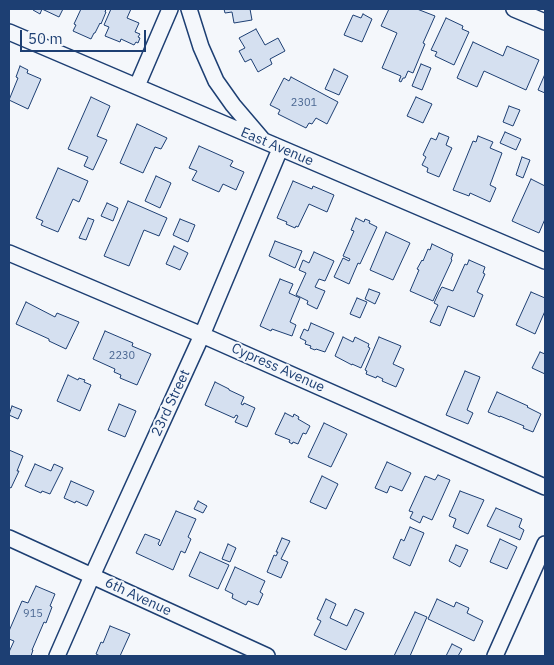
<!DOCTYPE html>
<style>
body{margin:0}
#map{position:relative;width:554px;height:665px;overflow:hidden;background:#f4f7fb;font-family:"IBM Plex Sans",sans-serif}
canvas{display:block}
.frame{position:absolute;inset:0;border:10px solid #1d3f73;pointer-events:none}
.scale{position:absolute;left:20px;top:30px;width:126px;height:22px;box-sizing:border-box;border:2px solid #1d3f73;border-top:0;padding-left:6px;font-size:15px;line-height:18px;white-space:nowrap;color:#1d3f73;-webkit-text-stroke:4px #f4f7fb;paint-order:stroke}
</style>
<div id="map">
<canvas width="554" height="665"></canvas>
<div class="frame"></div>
<div class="scale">50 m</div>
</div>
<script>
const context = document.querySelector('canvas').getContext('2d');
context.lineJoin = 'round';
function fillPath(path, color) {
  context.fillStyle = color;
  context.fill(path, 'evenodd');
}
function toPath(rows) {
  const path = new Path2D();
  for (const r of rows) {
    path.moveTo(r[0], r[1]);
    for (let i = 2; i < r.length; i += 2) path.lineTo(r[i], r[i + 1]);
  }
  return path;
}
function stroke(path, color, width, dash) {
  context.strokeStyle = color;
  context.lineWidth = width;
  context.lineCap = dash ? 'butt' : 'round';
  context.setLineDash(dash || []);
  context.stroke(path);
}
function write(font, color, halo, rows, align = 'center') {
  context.font = font + ' "IBM Plex Sans",sans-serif';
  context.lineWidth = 4;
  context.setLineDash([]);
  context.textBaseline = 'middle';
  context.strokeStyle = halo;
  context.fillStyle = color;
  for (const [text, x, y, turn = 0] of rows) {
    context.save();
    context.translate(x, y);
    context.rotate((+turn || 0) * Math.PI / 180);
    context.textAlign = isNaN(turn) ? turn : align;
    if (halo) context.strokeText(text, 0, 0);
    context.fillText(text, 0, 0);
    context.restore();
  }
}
const building = toPath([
 [33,9,63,9,59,17,42,9,40,14,33,10,33,9],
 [81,9,106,9,105,12,106,12,101,24,100,23,95,33,94,33,91,39,73,31,76,25,74,24,81,9],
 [111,9,131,9,127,18,139,23,135,32,140,34,138,37,140,38,138,43,136,42,134,45,121,39,120,42,105,36,109,27,104,25,111,9],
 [224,9,250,9,252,20,234,23,232,12,225,13,224,9],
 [389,9,417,9,435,16,423,43,425,44,413,73,408,71,405,78,403,78,401,82,399,81,401,76,382,68,397,33,381,26,389,9],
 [363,14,372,19,362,42,344,35,353,15,361,18,363,14],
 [446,18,463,26,462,29,469,32,454,65,435,56,437,52,431,50,446,18],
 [256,29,265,45,278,38,285,51,270,59,272,64,258,72,251,59,245,62,239,51,245,48,239,38,256,29],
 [473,42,503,56,507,46,539,60,526,90,484,71,477,87,457,78,473,42],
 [421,64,431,68,422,90,412,86,421,64],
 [20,66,28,70,27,73,41,79,28,109,9,100,18,78,16,77,20,66],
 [334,69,348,76,339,95,325,89,334,69],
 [545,74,545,93,538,90,545,74],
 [291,77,338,102,327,124,316,118,312,124,309,123,306,128,278,114,280,110,270,105,284,78,289,81,291,77],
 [91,97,110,106,97,136,107,140,93,170,84,166,88,157,68,149,91,97],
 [416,97,432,104,423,123,407,116,416,97],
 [509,106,520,110,513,126,503,122,509,106],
 [137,124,167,138,161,149,155,147,143,173,120,163,137,124],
 [505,132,521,139,516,150,500,143,505,132],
 [439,133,449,137,446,145,452,148,439,177,427,172,428,168,422,165,426,157,423,155,431,138,436,140,439,133],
 [478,136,493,142,490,148,502,153,490,185,496,188,490,202,470,193,469,196,453,190,473,141,476,142,478,136],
 [199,146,233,161,230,166,244,172,236,190,223,184,219,192,192,180,197,171,189,168,199,146],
 [522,157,530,160,523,178,516,175,522,157],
 [58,168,88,181,79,202,73,199,58,232,41,225,43,221,36,218,58,168],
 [156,176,171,183,160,208,145,201,156,176],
 [531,179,545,186,545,219,539,233,512,221,531,179],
 [293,181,312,189,313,186,334,195,327,212,309,204,298,227,296,226,295,228,286,224,287,222,277,218,293,181],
 [128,201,167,218,159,236,144,230,129,266,104,256,128,201],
 [107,203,118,208,113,221,101,216,107,203],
 [88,218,94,220,86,240,79,238,88,218],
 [356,218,364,222,365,219,370,221,369,223,377,227,360,264,358,263,349,284,334,277,343,258,349,261,350,259,343,256,354,231,351,230,356,218],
 [180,219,195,225,188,242,173,235,180,219],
 [386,232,410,243,393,280,370,270,386,232],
 [275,241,302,251,295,268,269,256,275,241],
 [432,244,453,254,451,259,452,260,433,301,410,291,419,270,417,269,422,260,423,261,428,249,430,250,432,244],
 [174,246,188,253,180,270,166,264,174,246],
 [314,252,334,261,325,281,319,279,315,287,325,291,317,309,307,304,308,301,296,295,306,273,299,270,303,260,309,263,314,252],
 [469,260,485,267,483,273,485,274,477,292,483,295,474,317,448,306,440,326,430,322,438,305,434,303,439,292,442,287,453,291,465,264,467,265,469,260],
 [280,279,293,284,289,293,300,298,290,322,296,325,292,336,272,329,271,331,260,326,280,279],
 [369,289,380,293,375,304,365,299,369,289],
 [531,292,545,298,545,311,535,334,516,325,531,292],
 [357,298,367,302,360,318,350,314,357,298],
 [26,302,55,317,57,313,79,322,66,349,49,341,49,339,16,324,26,302],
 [311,323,334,333,325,352,316,349,315,350,310,348,311,346,305,344,306,341,300,338,304,329,308,331,311,323],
 [105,331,133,343,132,346,151,354,137,385,120,378,121,375,114,372,115,369,93,359,105,331],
 [343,337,353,342,355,337,369,344,368,347,370,348,361,368,352,364,352,365,335,356,343,337],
 [379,337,401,346,393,364,404,369,396,387,382,381,383,379,377,376,376,378,366,374,367,371,365,370,379,337],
 [540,352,545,354,545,374,532,368,540,352],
 [465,371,480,377,467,410,473,413,468,424,446,415,465,371],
 [68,375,78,380,79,378,85,380,84,382,91,385,80,411,57,401,68,375],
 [215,382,229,389,229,390,244,397,241,404,243,405,244,403,255,408,247,427,235,422,238,416,236,415,234,418,205,405,215,382],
 [497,392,528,406,527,407,541,414,533,432,523,428,524,426,500,416,500,417,488,412,497,392],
 [119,404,136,411,125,437,108,430,119,404],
 [12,406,22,410,18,419,9,415,12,406],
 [285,413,293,417,294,414,299,417,298,419,310,426,306,434,303,433,298,444,293,442,292,444,289,442,290,440,275,434,285,413],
 [324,423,347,434,331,467,308,457,324,423],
 [9,450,23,456,17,471,19,471,11,488,9,487,9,450],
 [387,462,411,473,402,491,390,486,387,493,375,488,387,462],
 [35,464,51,471,54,464,63,468,50,494,42,491,41,493,25,486,35,464],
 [438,475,450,480,432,520,423,516,420,523,410,518,413,512,409,511,425,476,435,480,438,475],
 [322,476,338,484,326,509,310,502,322,476],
 [71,481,94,491,87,506,76,501,75,503,64,498,71,481],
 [460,491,484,500,468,534,453,527,456,519,449,516,460,491],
 [198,501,207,506,203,513,194,509,198,501],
 [496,508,522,519,519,527,524,530,520,540,487,526,496,508],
 [176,511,196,519,188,537,191,539,185,553,181,551,173,570,136,553,145,534,160,540,158,544,160,546,176,511],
 [410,527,424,533,410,566,393,558,401,539,404,541,410,527],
 [282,538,290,541,281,559,288,562,281,578,267,572,274,555,276,556,278,552,276,552,282,538],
 [500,539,517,547,507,569,490,562,500,539],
 [228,544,236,548,230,562,222,559,228,544],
 [456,545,468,550,460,567,449,561,456,545],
 [200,552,229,565,218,589,189,576,200,552],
 [235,567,265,581,260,592,263,594,258,605,248,601,246,605,232,598,233,594,225,590,235,567],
 [36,586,55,594,50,606,52,607,46,623,44,622,32,650,33,650,31,656,9,656,9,652,14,641,9,639,9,631,22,601,28,603,36,586],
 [326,599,336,604,330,618,347,626,355,609,364,613,346,650,314,635,321,621,317,619,326,599],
 [437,599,454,607,456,602,469,608,467,613,483,621,474,641,428,619,437,599],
 [415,612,427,617,410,656,394,656,415,612],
 [110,626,130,634,120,656,100,656,96,654,101,642,103,643,110,626],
 [452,644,462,649,458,656,446,656,452,644]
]);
fillPath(building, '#d5e0f0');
stroke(building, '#1d3f73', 1);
const street = toPath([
 [189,9,201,47,216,81,233,105,262,139],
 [514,9,545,22],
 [9,32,545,261],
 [137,86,170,9],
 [9,253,202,335,545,487],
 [9,538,267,656],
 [57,656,92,576,202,335,280,149],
 [495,656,545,544]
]);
stroke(street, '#1d3f73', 18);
stroke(street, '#f4f7fb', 15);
write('11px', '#4b6792', null, [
 ["2301",304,103],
 ["2230",122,356],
 ["915",33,614]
]);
write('14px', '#1d3f73', '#f4f7fb', [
 ["East Avenue",277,147,23],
 ["Cypress Avenue",278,368,24],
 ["23rd Street",171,403,-65],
 ["6th Avenue",138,597,25]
]);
</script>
